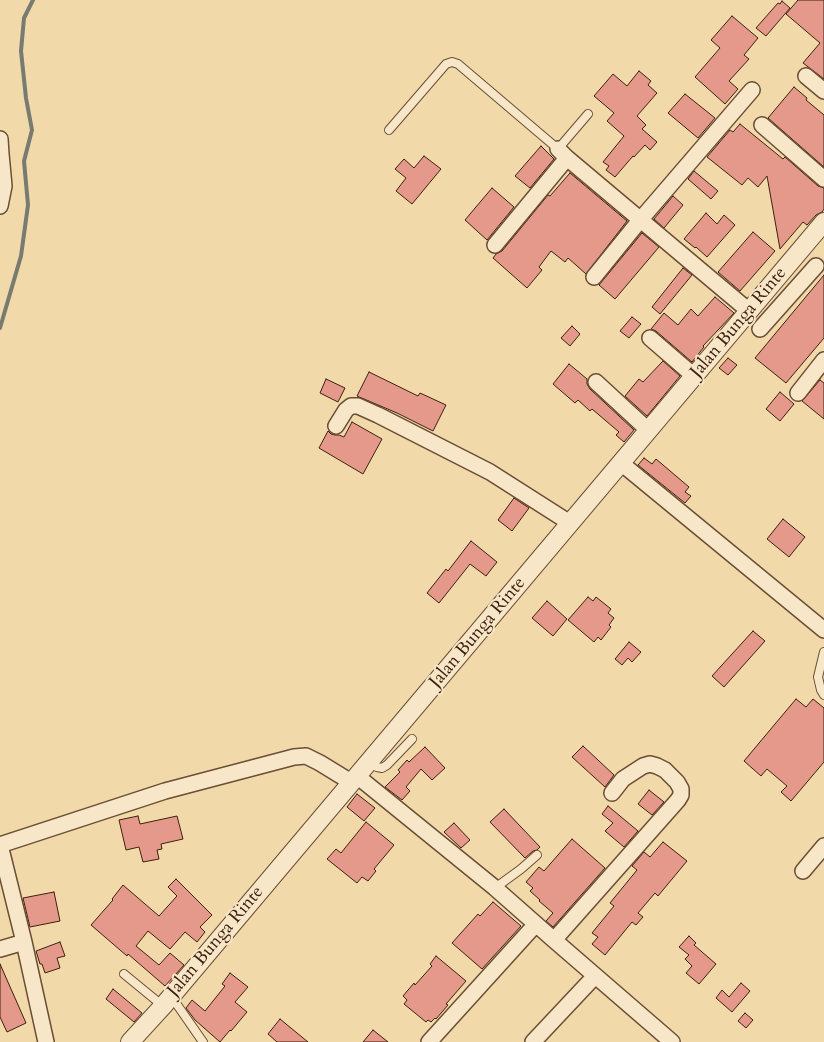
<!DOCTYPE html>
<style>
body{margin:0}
canvas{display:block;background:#f2d9aa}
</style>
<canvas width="824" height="1042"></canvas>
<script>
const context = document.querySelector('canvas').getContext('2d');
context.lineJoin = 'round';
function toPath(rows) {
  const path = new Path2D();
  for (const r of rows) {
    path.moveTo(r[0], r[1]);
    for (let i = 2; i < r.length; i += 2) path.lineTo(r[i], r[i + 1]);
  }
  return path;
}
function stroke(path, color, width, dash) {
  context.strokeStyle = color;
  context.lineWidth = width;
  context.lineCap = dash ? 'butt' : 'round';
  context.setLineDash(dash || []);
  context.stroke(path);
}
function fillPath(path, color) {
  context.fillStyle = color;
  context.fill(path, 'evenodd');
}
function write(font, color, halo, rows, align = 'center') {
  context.font = font + ' Cardo,serif';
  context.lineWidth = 4;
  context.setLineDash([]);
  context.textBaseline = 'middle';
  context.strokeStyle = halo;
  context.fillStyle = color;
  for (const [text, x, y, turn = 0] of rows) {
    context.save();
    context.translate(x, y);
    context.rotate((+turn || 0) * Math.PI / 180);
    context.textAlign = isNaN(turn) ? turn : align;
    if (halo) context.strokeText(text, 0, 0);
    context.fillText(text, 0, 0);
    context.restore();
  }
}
stroke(toPath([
 [0,328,21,256,28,205,24,161,32,130,26,98,21,51,24,18,33,0]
]), '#777b70', 4);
const building = toPath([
 [798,0,824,0,824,79,803,63,820,43,786,14,798,0],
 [782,1,790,8,766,36,756,28,778,3,780,4,782,1],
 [732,16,758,38,744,55,749,59,729,81,738,89,725,104,695,77,720,48,711,40,732,16],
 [639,71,651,81,648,85,657,93,637,116,646,125,642,129,657,142,650,150,645,145,634,157,633,156,615,177,606,170,609,166,603,162,624,136,607,121,614,113,594,96,613,74,627,86,639,71],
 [794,87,807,98,806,100,824,115,824,167,768,118,794,87],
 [685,94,715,118,698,138,668,113,685,94],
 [740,124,783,159,785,157,818,186,824,188,824,209,822,212,816,215,807,225,803,222,780,249,767,176,758,187,748,178,742,185,707,157,730,130,733,132,740,124],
 [541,146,554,159,530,188,515,176,541,146],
 [424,156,441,169,412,204,396,191,406,178,395,169,404,159,414,168,424,156],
 [694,171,718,191,711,199,688,179,694,171],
 [570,173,627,221,586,274,568,258,565,262,551,251,539,267,542,270,527,288,493,258,496,254,502,251,548,195,550,196,570,173],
 [492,188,514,207,487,240,465,220,492,188],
 [673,196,683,205,664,228,654,219,673,196],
 [706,213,717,224,724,215,735,225,707,257,696,247,695,248,684,239,706,213],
 [753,232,775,251,740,291,718,272,753,232],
 [642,233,659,247,615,299,599,285,642,233],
 [683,268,692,275,660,314,652,307,683,268],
 [824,275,824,338,786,383,755,358,824,275],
 [715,297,734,313,703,346,704,347,692,362,656,331,651,329,664,313,678,325,691,309,698,316,715,297],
 [632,317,641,324,629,338,620,331,632,317],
 [572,326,580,334,570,346,561,338,572,326],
 [728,358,737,365,728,375,719,368,728,358],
 [663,361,680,376,647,416,625,396,639,379,643,382,663,361],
 [569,364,587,379,587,384,590,389,634,430,624,442,616,435,619,432,592,409,590,411,578,400,575,403,553,384,569,364],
 [369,372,418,396,420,393,446,405,433,431,397,413,357,396,369,372],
 [326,379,345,388,338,402,320,393,326,379],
 [820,380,824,383,824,419,802,401,820,380],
 [780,392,794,404,780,421,766,409,780,392],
 [352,422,382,439,363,474,319,448,328,431,331,434,335,435,339,435,344,437,352,422],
 [644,458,652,464,656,459,689,487,685,492,691,496,685,503,638,465,644,458],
 [514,498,529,508,512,531,498,520,514,498],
 [783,519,805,537,789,557,767,539,783,519],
 [471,541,497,562,486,576,470,564,439,603,427,593,446,569,448,571,471,541],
 [588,597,593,601,596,597,611,609,608,613,614,618,609,625,611,627,601,640,598,637,594,642,568,620,588,597],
 [547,601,567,619,553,636,532,618,547,601],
 [753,631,765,641,724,687,712,676,753,631],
 [629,642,641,652,632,662,628,658,622,665,615,659,629,642],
 [796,699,806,707,813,699,824,708,824,762,791,801,781,792,787,786,767,769,761,776,744,761,796,699],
 [583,746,614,775,605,787,572,757,583,746],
 [425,747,445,768,432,780,421,769,406,787,410,791,402,800,385,787,400,772,398,770,407,760,409,762,425,747],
 [649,790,664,802,652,815,638,804,649,790],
 [357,794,375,808,364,821,347,807,357,794],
 [608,806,638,831,624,847,605,831,613,823,602,814,608,806],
 [504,809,540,847,537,850,533,851,525,858,490,822,504,809],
 [138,816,140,824,177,816,183,839,161,844,162,849,157,850,159,859,143,862,139,847,126,850,119,820,138,816],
 [366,822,394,845,374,869,376,871,368,881,362,877,357,883,327,859,336,849,341,853,366,822],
 [454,823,470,840,461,848,444,832,454,823],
 [572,839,605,868,553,927,546,921,553,913,539,901,540,900,530,891,533,888,526,882,539,867,544,871,572,839],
 [663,842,687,861,658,896,655,893,638,913,643,917,636,925,632,922,605,955,592,944,598,937,592,933,614,906,610,903,637,870,632,866,644,852,650,857,663,842],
 [176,879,212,915,200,927,205,932,197,942,185,932,170,949,148,931,136,946,159,965,170,953,184,965,165,986,128,954,127,956,91,925,113,900,112,899,123,885,159,916,177,896,168,887,176,879],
 [54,892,60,921,30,927,23,898,54,892],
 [493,902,521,926,482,969,452,943,478,914,480,916,493,902],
 [689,936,696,943,694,945,716,964,699,984,686,973,692,966,685,959,689,955,679,947,689,936],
 [60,942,65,956,57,958,60,968,45,973,42,964,40,964,36,951,60,942],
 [436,956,466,981,446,1004,448,1005,436,1019,435,1018,431,1022,428,1020,426,1022,404,1004,407,1000,403,996,414,983,415,985,432,966,430,964,436,956],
 [0,964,26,1023,7,1032,0,1017,0,964],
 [230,973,248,987,235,1002,247,1012,231,1031,230,1030,220,1042,195,1020,186,1008,192,1000,205,1011,225,986,222,984,230,973],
 [741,983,750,991,732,1012,716,998,722,990,729,997,741,983],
 [113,989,142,1013,134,1022,106,999,113,989],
 [745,1013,753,1020,746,1028,738,1021,745,1013],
 [280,1019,308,1042,277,1042,268,1034,280,1019],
 [373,1030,388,1042,363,1042,373,1030]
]);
fillPath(building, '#e5998b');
stroke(building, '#3d200e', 1);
const service = toPath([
 [389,130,446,64,452,62,458,64,558,149,588,114],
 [824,652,818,677,821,690,824,695],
 [368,763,377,767,382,768,387,765,412,739],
 [495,888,521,869,537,855],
 [124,974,163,1006],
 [171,996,203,1042]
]);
const minor = toPath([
 [806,76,824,91],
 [762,125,824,179],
 [0,139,1,154],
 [558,149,567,158,749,311],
 [0,154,1,154,4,186,0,206],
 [495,245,567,158],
 [594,277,641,219,752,90],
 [760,329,816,266],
 [650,338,694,376],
 [596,382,648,430],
 [798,393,824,360],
 [336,426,346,410,351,406,358,406,378,415,490,472,570,523],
 [621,463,824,630],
 [357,776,495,888,554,940,672,1042],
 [803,871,824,846],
 [554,940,678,800,681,795,681,789,677,782,665,770,657,766,650,764,643,766,623,779,612,793],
 [24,942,0,845,165,791,294,757,306,756,320,763,351,782],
 [0,949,24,942,46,1042],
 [429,1042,536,924],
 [533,1042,595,976]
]);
const tertiary = toPath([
 [130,1042,163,1006,824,222]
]);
stroke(service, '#6a4e35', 10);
stroke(minor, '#6a4e35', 18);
stroke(tertiary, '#6a4e35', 20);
stroke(service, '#f7e6c8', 8);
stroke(minor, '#f7e6c8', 15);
stroke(tertiary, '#f7e6c8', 18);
write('18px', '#3d200e', '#f7e6c8', [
 ["Jalan Bunga Rinte",739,323,-50],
 ["Jalan Bunga Rinte",478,633,-50],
 ["Jalan Bunga Rinte",216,942,-50]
]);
</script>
